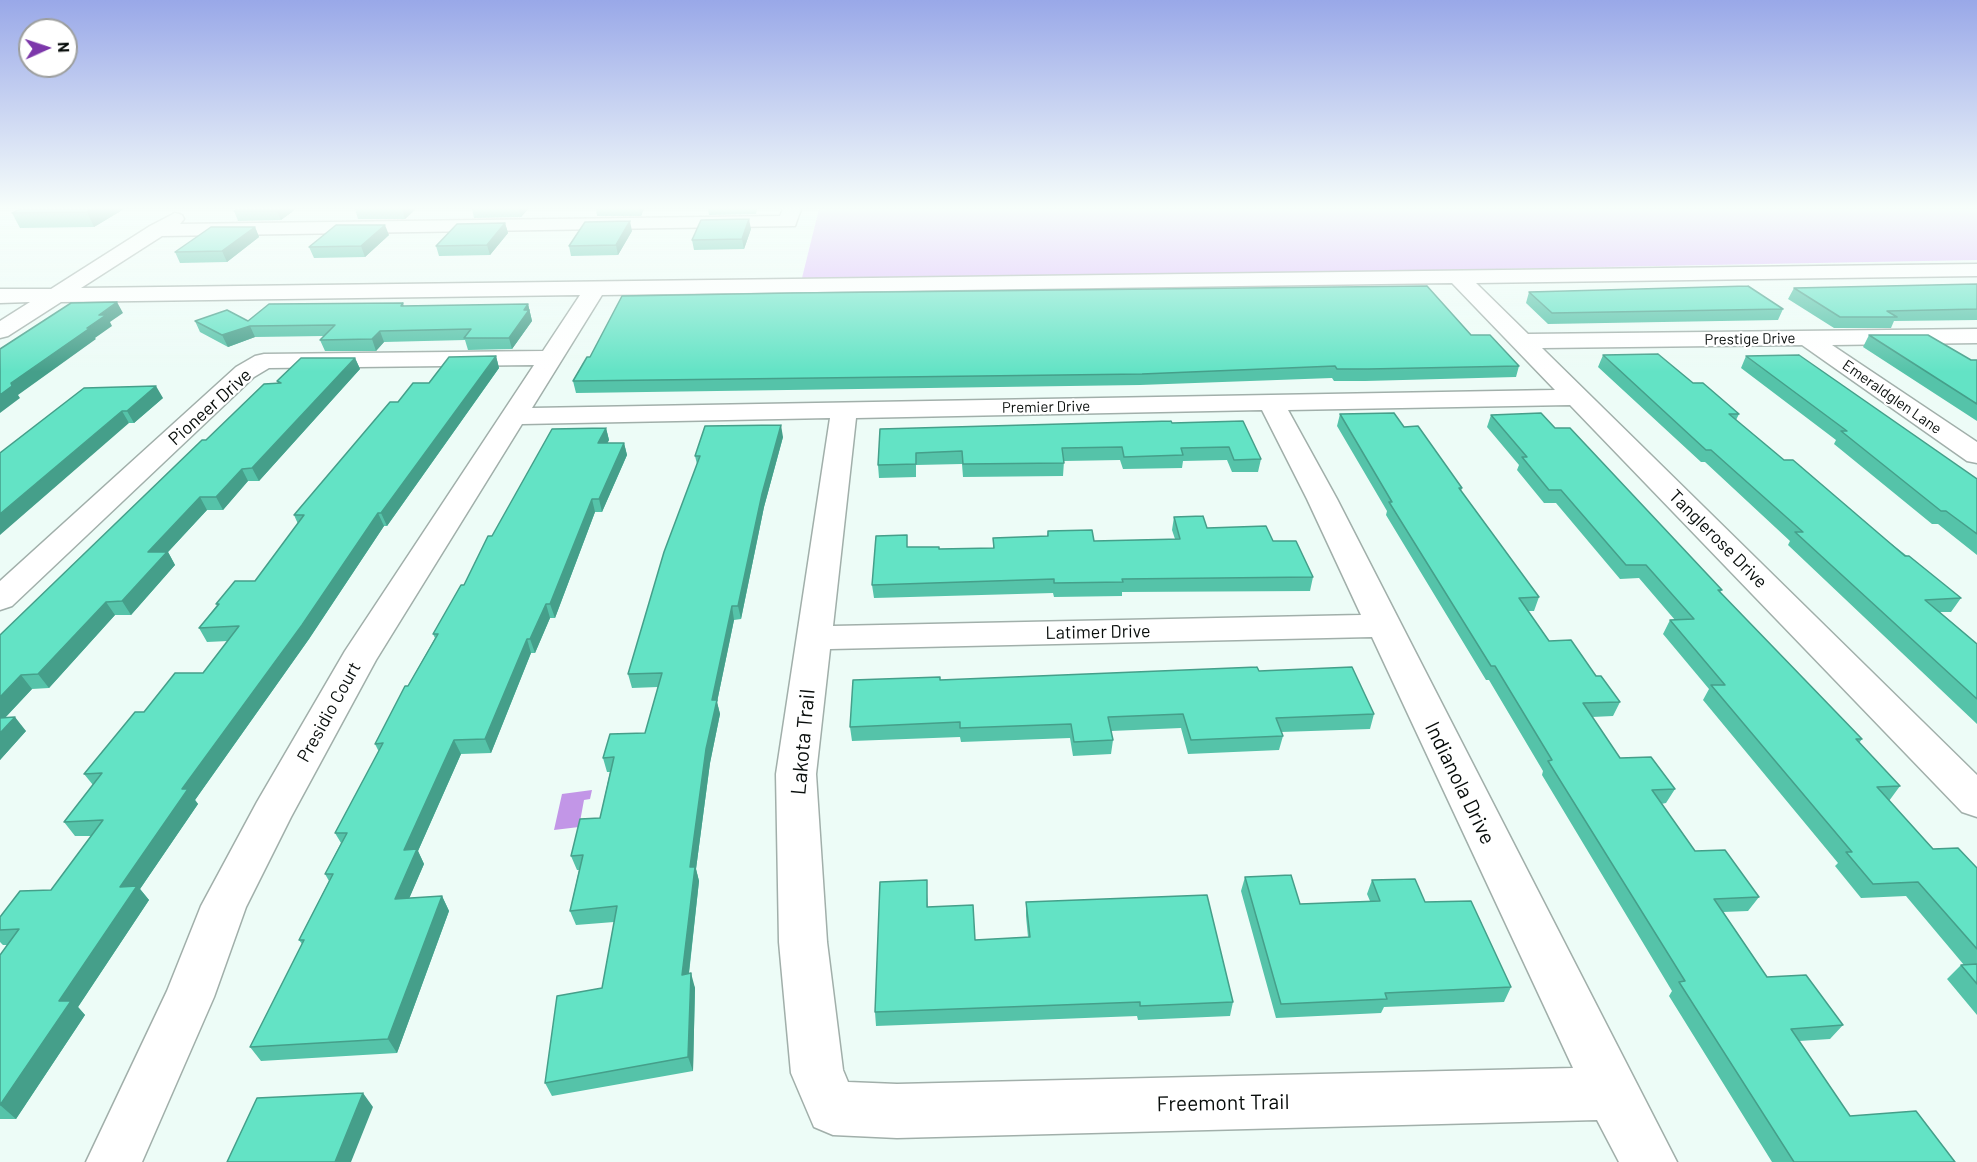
<!DOCTYPE html>
<style>
body{margin:0}
#map{position:relative;width:1977px;height:1162px;overflow:hidden;background:#edfcf7;font-family:Barlow,sans-serif}
canvas{display:block}
.north{position:absolute;left:18px;top:18px;width:60px;height:60px;box-sizing:border-box;background:#fff;border:2px solid #9c9e9d;border-radius:50%;rotate:87deg;font-size:16px;font-weight:700;line-height:24px;text-align:center;color:#080d0b}
.north::after{content:'';display:block;margin:auto;width:21px;height:27px;background:#7c37aa;clip-path:polygon(50% 0,100% 100%,50% 72%,0 100%)}
</style>
<div id="map">
<canvas width="1977" height="1162"></canvas>
<div class="north">N</div>
</div>
<script>
const context = document.querySelector('canvas').getContext('2d');
context.lineJoin = 'round';
function fillPath(path, color) {
  context.fillStyle = color;
  context.fill(path, 'evenodd');
}
function toPath(rows) {
  const path = new Path2D();
  for (const r of rows) {
    path.moveTo(r[0], r[1]);
    for (let i = 2; i < r.length; i += 2) path.lineTo(r[i], r[i + 1]);
  }
  return path;
}
function stroke(path, color, width, dash) {
  context.strokeStyle = color;
  context.lineWidth = width;
  context.lineCap = dash ? 'butt' : 'round';
  context.setLineDash(dash || []);
  context.stroke(path);
}
function write(font, color, halo, rows, align = 'center') {
  context.font = font + ' Barlow,sans-serif';
  context.lineWidth = 4.5;
  context.setLineDash([]);
  context.textBaseline = 'middle';
  context.strokeStyle = halo;
  context.fillStyle = color;
  for (const [text, x, y, turn = 0] of rows) {
    context.save();
    context.translate(x, y);
    context.rotate((+turn || 0) * Math.PI / 180);
    context.textAlign = isNaN(turn) ? turn : align;
    if (halo) context.strokeText(text, 0, 0);
    context.fillText(text, 0, 0);
    context.restore();
  }
}
fillPath(toPath([
 [819,209,1977,209,1977,260,801,282]
]), '#dfbefd');
fillPath(toPath([
 [592,790,590,799,584,800,579,827,554,830,562,794]
]), '#c296e7');
const minor = toPath([
 [783,209,801,209,795,226,162,236,81,288,1977,264,1977,276,1476,283,1528,334,1977,329,1977,343,1832,345,1977,442,1977,463,1967,461,1802,345,1542,348,1977,775,1977,817,1962,812,1570,405,1288,410,1337,499,1677,1162,1619,1162,1597,1120,897,1138,833,1135,814,1127,791,1073,779,942,776,774,830,418,522,424,376,660,291,817,246,907,214,997,142,1162,86,1162,167,991,201,906,257,802,345,651,534,365,269,368,254,377,12,606,0,610,0,581,236,367,255,356,264,354,543,351,580,295,61,302,8,336,0,338,0,321,30,302,0,303,0,289,51,289,150,226,175,213,182,215,184,219,180,224,780,216,783,209],
 [1452,283,1555,390,532,408,602,295,1452,283],
 [1262,410,1307,499,1361,615,833,626,856,418,1262,410],
 [1372,637,1573,1068,897,1084,848,1082,843,1070,827,942,816,774,830,649,1372,637]
]);
stroke(minor, '#a1afaa', 3);
fillPath(minor, '#fff');
fillPath(toPath([
 [20,209,124,209,94,227,20,228,12,213],
 [296,209,281,220,238,221,234,211],
 [355,209,416,209,405,219,358,219],
 [472,209,528,209,521,217,474,218],
 [596,209,644,209,641,216,597,216],
 [708,209,757,209,756,214,709,215],
 [505,223,508,233,490,255,439,256,436,246],
 [255,227,259,237,227,262,180,263,175,252],
 [751,229,744,249,694,250,692,240],
 [632,231,618,255,571,256,569,246],
 [389,235,365,257,314,258,309,247],
 [1977,284,1977,320,1894,321,1891,328,1834,328,1788,299,1794,288],
 [1529,292,1783,309,1778,320,1548,324,1526,303],
 [403,303,404,306,528,304,532,321,512,349,468,350,465,340,384,342,376,351,325,351,320,340,324,336,255,337,228,347,200,332,195,321,248,321],
 [1471,335,1519,366,1516,377,1365,381,1334,381,1332,378,1140,385,576,393,573,381],
 [1869,335,1971,360,1977,360,1977,421,1863,347],
 [1603,355,1693,383,1739,414,1736,420,1784,460,1961,598,1951,612,1940,612,1977,644,1977,724,1788,545,1790,541,1705,462,1701,462,1598,367],
 [496,356,499,368,387,526,384,526,309,639,195,800,198,804,140,889,149,900,78,1007,85,1015,16,1119,0,1119,0,955,8,945,3,945,0,942,0,917,51,890,91,836,75,836,64,822,93,785,84,774,144,712,203,673,228,641,207,642,199,628,217,605,216,604,255,581,298,524,294,515,398,402,429,383],
 [1746,356,1977,479,1977,555,1938,524,1932,524,1834,444,1836,440,1741,368],
 [355,358,360,369,259,481,248,481,223,510,207,510,168,552,175,565,131,615,115,615,49,688,32,689,5,718,26,731,0,760,0,635,206,440,278,383,277,381],
 [84,388,163,398,134,423,129,423],
 [1340,414,1404,427,1462,488,1461,491,1539,597,1534,611,1528,611,1549,641,1596,676,1620,702,1613,716,1592,717,1620,758,1675,789,1666,803,1661,804,1695,851,1759,897,1748,911,1723,912,1767,977,1843,1025,1830,1039,1799,1041,1850,1116,1955,1162,1772,1162,1669,996,1672,991,1542,775,1543,771,1489,680,1486,680,1386,515,1387,511,1337,426],
 [1491,415,1555,428,1722,590,1720,592,1862,739,1859,743,1900,786,1889,801,1933,849,1977,868,1977,1015,1947,979,1961,965,1964,965,1906,896,1861,898,1835,866,1838,863,1703,700,1709,689,1663,634,1670,620,1675,620,1639,578,1620,579,1556,503,1544,503,1517,470,1519,465,1487,427],
 [1172,423,1261,459,1258,472,1232,472,1227,460,1183,461,1182,468,1123,469,1120,460,1064,461,1063,476,963,477,962,464,916,465,916,477,879,478,878,465,880,429],
 [606,428,609,440,607,443,624,443,627,455,602,512,595,512,555,618,550,618,535,653,531,653,491,753,461,754,418,851,424,864,409,898,442,896,449,911,397,1053,261,1061,250,1047,302,944,299,940,329,881,325,874,341,843,335,833,379,752,375,744,435,638,433,634,464,585,492,536],
 [783,437,764,507,741,619,734,620,717,702,720,714,710,763,696,869,699,881,689,974,695,988,693,1071,552,1096,545,1083,602,988,614,922,576,925,570,911,579,870,577,870,571,856,600,818,610,772,607,772,603,758,645,733,658,687,632,688,628,674,697,464,695,456],
 [1174,517,1207,528,1273,541,1313,577,1310,591,1122,592,1122,596,1054,597,1053,593,874,598,872,585,908,547,939,549,993,548,993,538,1047,536,1048,531,1094,541,1175,539,1172,530],
 [1259,671,1374,714,1370,729,1281,732,1283,736,1279,750,1188,754,1181,728,1111,731,1113,740,1111,754,1073,756,1070,738,961,742,960,737,852,741,850,727,940,680],
 [1245,877,1300,904,1370,901,1367,894,1372,880,1425,902,1511,987,1504,1002,1384,1007,1381,1013,1276,1018,1241,891],
 [927,894,928,907,975,940,1028,937,1026,916,1026,902,1233,1002,1230,1016,1138,1020,1137,1016,876,1026,875,1012]
]), '#55c3a9');
fillPath(toPath([
 [92,209,124,209,94,227,87,212],
 [279,209,296,209,281,220,277,211],
 [402,209,416,209,405,219],
 [519,209,528,209,521,217],
 [639,209,644,209,641,216],
 [749,219,751,229,744,249,742,239],
 [630,221,632,231,618,255,616,245],
 [505,223,508,233,490,255,487,245],
 [385,225,389,235,365,257,361,246],
 [255,227,259,237,227,262,222,251],
 [117,302,123,313,110,322,112,326,95,338,96,339,18,395,20,398,0,413,0,395,11,383,87,328,99,315],
 [528,304,532,321,512,349,509,338],
 [250,326,255,337,228,347,222,335],
 [380,331,384,342,376,351,372,339],
 [496,356,499,368,387,526,381,513],
 [355,358,360,369,259,481,252,468],
 [156,386,163,398,134,423,127,411],
 [122,411,129,423,0,535,0,514],
 [781,425,783,437,764,507,741,619,738,606,762,494],
 [606,428,609,440,601,456,598,443],
 [624,443,627,455,602,512,599,499],
 [242,469,248,481,223,510,216,497],
 [200,497,207,510,168,552,175,565,131,615,122,601,148,552],
 [592,499,595,512,555,618,550,604],
 [378,513,384,526,309,639,195,800,198,804,140,889,149,900,78,1007,85,1015,16,1119,0,1105,59,1001,120,887,182,789],
 [106,602,115,615,49,688,38,674],
 [546,604,550,618,535,653,530,639],
 [732,606,734,620,717,702,720,714,710,763,696,869,699,881,687,989,682,975,690,867,712,700],
 [527,639,531,653,491,753,485,739],
 [21,675,32,689,0,723,0,697],
 [15,717,26,731,0,760,0,733],
 [454,740,461,754,418,851,424,864,403,913,395,899,404,850],
 [442,896,449,911,397,1053,388,1039],
 [691,973,695,988,693,1071,688,1057],
 [363,1093,373,1107,351,1162,335,1162]
]), '#459f8a');
const building = toPath([
 [20,209,92,209,87,212,12,213,20,209],
 [237,209,279,209,277,211,234,211,237,209],
 [749,219,742,239,692,240,701,220,749,219],
 [630,221,616,245,569,246,585,222,630,221],
 [505,223,487,245,436,246,457,224,505,223],
 [336,225,385,225,361,246,309,247,336,225],
 [211,227,255,227,222,251,175,252,211,227],
 [1977,284,1977,309,1887,311,1897,317,1840,317,1794,288,1977,284],
 [1427,286,1471,335,1490,335,1519,366,1368,369,1337,369,1335,366,1142,374,573,381,587,357,590,357,622,296,793,293,1427,286],
 [1748,286,1783,309,1552,313,1529,292,1748,286],
 [117,302,99,315,106,315,87,328,90,328,11,383,12,386,0,395,0,349,71,303,117,302],
 [403,303,401,306,528,304,524,310,529,310,509,338,464,338,471,329,380,331,372,339,320,340,335,325,250,326,222,335,195,321,227,310,248,321,269,304,403,303],
 [1869,335,1928,335,1971,360,1977,360,1977,404,1869,335],
 [1658,354,1693,383,1703,383,1739,414,1729,414,1784,460,1793,460,1905,556,1909,556,1961,598,1925,600,1977,644,1977,699,1795,532,1803,532,1711,450,1706,450,1603,355,1658,354],
 [1799,355,1977,479,1977,534,1946,511,1941,511,1841,431,1847,431,1746,356,1799,355],
 [496,356,381,513,378,513,302,625,182,789,188,789,120,887,137,886,59,1001,71,1001,0,1105,0,955,19,929,0,930,0,917,20,891,51,890,103,820,64,822,102,773,84,774,135,712,144,712,175,673,203,673,239,626,199,628,219,604,216,604,235,581,255,581,304,515,294,515,390,402,398,402,413,383,429,383,449,357,496,356],
 [301,358,355,358,252,468,242,469,216,497,200,497,148,552,167,552,122,601,106,602,38,674,21,675,0,697,0,635,202,440,206,440,264,384,281,383,277,381,301,358],
 [156,386,127,411,122,411,0,514,0,453,84,388,156,386],
 [1394,413,1404,427,1418,426,1462,488,1459,488,1539,597,1519,598,1549,641,1571,640,1596,676,1601,676,1620,702,1583,703,1620,758,1651,757,1675,789,1652,790,1695,851,1725,850,1759,897,1714,899,1767,977,1806,975,1843,1025,1791,1029,1850,1116,1916,1111,1955,1162,1794,1162,1679,982,1685,981,1548,761,1552,760,1495,666,1491,666,1389,502,1392,502,1340,414,1394,413],
 [1541,413,1555,428,1570,428,1722,590,1718,590,1862,739,1856,739,1900,786,1877,787,1933,849,1958,848,1977,868,1977,949,1918,882,1873,884,1846,852,1852,852,1711,685,1725,685,1670,620,1694,619,1646,565,1626,565,1561,490,1549,490,1522,457,1527,457,1491,415,1541,413],
 [1171,421,1172,423,1243,421,1261,459,1234,460,1229,447,1181,448,1183,455,1124,457,1122,447,1062,448,1064,463,963,464,962,451,916,453,916,464,878,465,880,429,1171,421],
 [781,425,762,494,738,606,732,606,712,700,717,700,706,749,690,867,695,867,682,975,691,973,688,1057,545,1083,557,996,602,988,617,906,570,911,583,855,571,856,580,819,600,818,614,757,603,758,610,734,645,733,662,673,628,674,664,552,700,456,695,456,705,426,781,425],
 [606,428,598,443,624,443,599,499,592,499,550,604,546,604,530,639,527,639,485,739,454,740,404,850,417,849,395,899,442,896,388,1039,250,1047,304,940,299,940,333,874,325,874,347,833,335,833,383,743,375,744,405,686,408,686,438,634,433,634,461,585,464,585,488,536,492,536,552,429,606,428],
 [1203,516,1207,528,1266,526,1273,541,1296,541,1313,577,1122,579,1123,582,1054,583,1054,579,872,585,876,536,907,535,907,547,939,547,939,549,994,548,993,538,1048,536,1048,531,1092,530,1094,541,1180,539,1174,517,1203,516],
 [1257,667,1259,671,1352,667,1374,714,1276,718,1283,736,1191,740,1183,714,1108,717,1113,740,1074,742,1071,724,960,728,960,722,850,727,853,680,940,677,940,680,1257,667],
 [15,717,0,733,0,718,15,717],
 [1291,875,1300,904,1380,901,1372,880,1415,879,1425,902,1471,901,1511,987,1385,993,1387,999,1281,1004,1245,877,1291,875],
 [927,880,927,907,973,905,975,940,1030,937,1026,902,1207,895,1233,1002,1140,1006,1140,1002,875,1012,880,882,927,880],
 [1977,964,1977,984,1961,965,1977,964],
 [363,1093,335,1162,227,1162,257,1098,363,1093]
]);
fillPath(building, '#63e3c5');
stroke(building, '#459f8a', 1.5);
const sky = context.createLinearGradient(0, 0, 0, 372);
sky.addColorStop(0, '#99a8e8');
sky.addColorStop(0.56, '#f7fefb');
sky.addColorStop(1, '#f7fefb00');
context.fillStyle = sky;
context.fillRect(0, 0, 1977, 372);
write('15px', '#080d0b', '#fff', [
 ["Prestige Drive",1750,339,-1],
 ["Emeraldglen Lane",1892,397,35],
 ["Premier Drive",1046,407,-1]
]);
write('18px', '#080d0b', '#fff', [
 ["Pioneer Drive",210,407,-42],
 ["Tanglerose Drive",1718,539,45],
 ["Latimer Drive",1098,632,-1],
 ["Presidio Court",329,712,-61]
]);
write('21px', '#080d0b', '#fff', [
 ["Lakota Trail",803,742,-85],
 ["Indianola Drive",1460,783,64],
 ["Freemont Trail",1223,1103,-1]
]);
</script>
